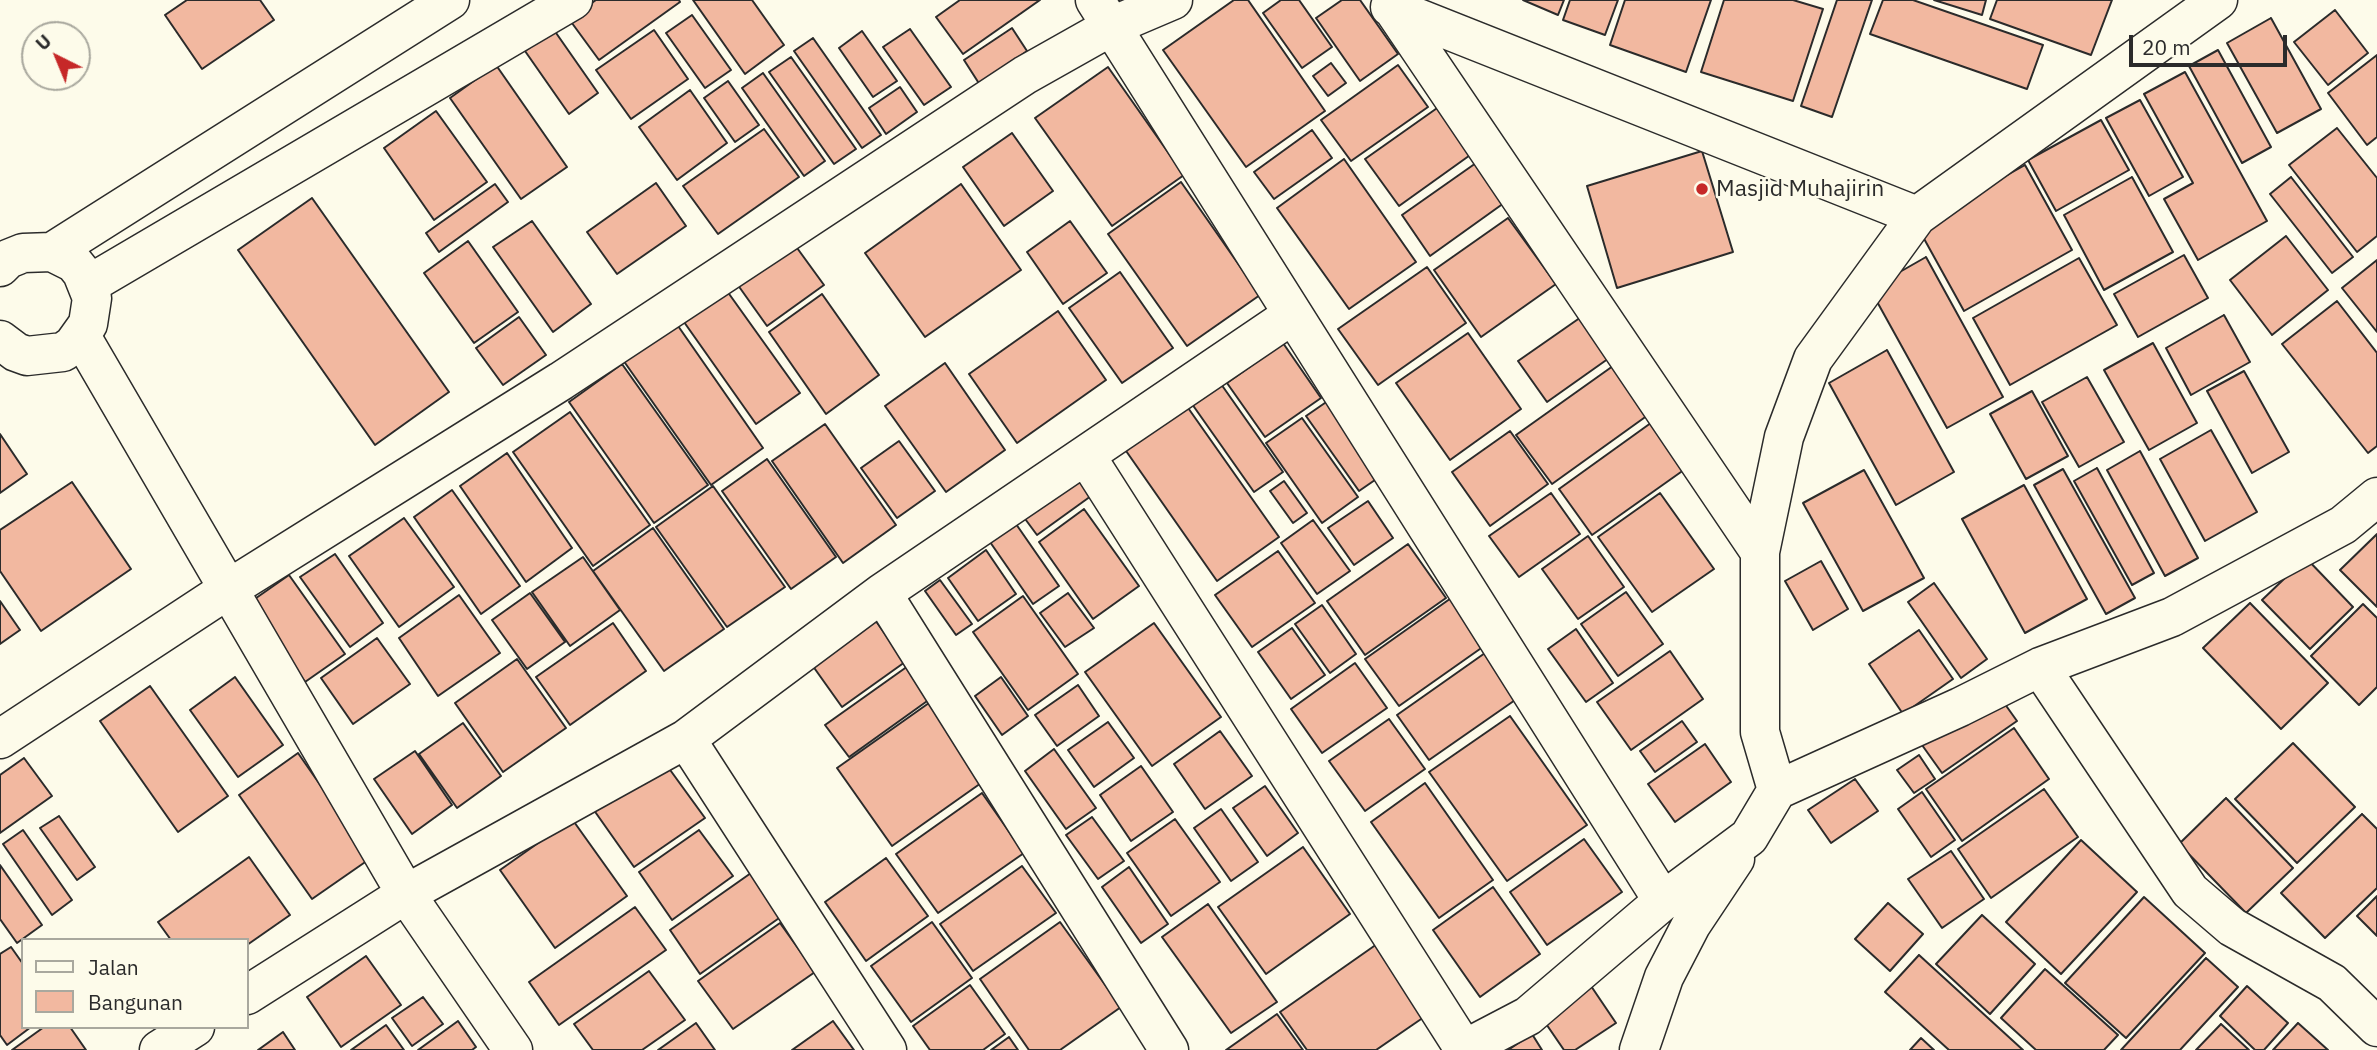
<!DOCTYPE html>
<style>
body{margin:0}
#map{position:relative;width:2377px;height:1050px;overflow:hidden;background:#fdfbea;font-family:"IBM Plex Sans",sans-serif}
canvas{display:block}
.legend{position:absolute;left:21px;top:938px;width:228px;height:91px;box-sizing:border-box;background:#fdfbea;border:2px solid #a9a89e;margin:0;padding:9px 12px;list-style:none;font-size:21px;color:#2b2b2b}
.legend li{display:flex;align-items:center;gap:14px;height:35px}
.legend b{width:35px;border:2px solid #a9a89e}
.north{position:absolute;left:21px;top:21px;width:70px;height:70px;box-sizing:border-box;background:#fdfbea;border:2px solid #a9a89e;border-radius:50%;rotate:317deg;font-size:19px;font-weight:700;line-height:28px;text-align:center;color:#2b2b2b}
.north::after{content:'';display:block;margin:auto;width:24px;height:32px;background:#c62828;clip-path:polygon(50% 0,100% 100%,50% 72%,0 100%)}
.scale{position:absolute;left:2129px;top:35px;width:158px;height:32px;box-sizing:border-box;border:4px solid #2b2b2b;border-top:0;padding-left:9px;font-size:21px;line-height:24px;white-space:nowrap;color:#2b2b2b;-webkit-text-stroke:5px #fdfbea;paint-order:stroke}
</style>
<div id="map">
<canvas width="2377" height="1050"></canvas>
<ul class="legend">
<li><b style="height:9px;background:#fdfbea"></b>Jalan</li>
<li><b style="height:19px;background:#f2b8a0"></b>Bangunan</li>
</ul>
<div class="north">U</div>
<div class="scale">20 m</div>
</div>
<script>
const context = document.querySelector('canvas').getContext('2d');
context.lineJoin = 'round';
function fillPath(path, color) {
  context.fillStyle = color;
  context.fill(path, 'evenodd');
}
function toPath(rows) {
  const path = new Path2D();
  for (const r of rows) {
    path.moveTo(r[0], r[1]);
    for (let i = 2; i < r.length; i += 2) path.lineTo(r[i], r[i + 1]);
  }
  return path;
}
function stroke(path, color, width, dash) {
  context.strokeStyle = color;
  context.lineWidth = width;
  context.lineCap = dash ? 'butt' : 'round';
  context.setLineDash(dash || []);
  context.stroke(path);
}
function write(font, color, halo, rows, align = 'center') {
  context.font = font + ' "IBM Plex Sans",sans-serif';
  context.lineWidth = 5;
  context.setLineDash([]);
  context.textBaseline = 'middle';
  context.strokeStyle = halo;
  context.fillStyle = color;
  for (const [text, x, y, turn = 0] of rows) {
    context.save();
    context.translate(x, y);
    context.rotate((+turn || 0) * Math.PI / 180);
    context.textAlign = isNaN(turn) ? turn : align;
    if (halo) context.strokeText(text, 0, 0);
    context.fillText(text, 0, 0);
    context.restore();
  }
}
const building = toPath([
 [187,0,260,0,274,20,202,69,165,15,187,0],
 [596,0,679,0,680,2,599,60,569,19,596,0],
 [693,0,752,0,784,45,745,74,693,0],
 [960,0,1040,0,963,54,936,17,960,0],
 [1234,0,1248,0,1325,111,1246,167,1163,50,1234,0],
 [1281,0,1299,0,1332,47,1302,68,1263,13,1281,0],
 [1342,0,1360,0,1398,54,1360,81,1316,18,1342,0],
 [1523,0,1564,0,1558,15,1523,0],
 [1570,0,1618,0,1605,35,1563,20,1570,0],
 [1625,0,1711,0,1686,72,1610,45,1625,0],
 [1724,0,1793,0,1823,9,1793,101,1701,72,1724,0],
 [1837,0,1872,0,1832,117,1801,106,1837,0],
 [1883,0,1913,0,2043,45,2027,89,1870,34,1883,0],
 [1934,0,1986,0,1982,15,1934,0],
 [1997,0,2112,0,2091,55,1990,19,1997,0],
 [2335,10,2368,53,2328,85,2294,42,2335,10],
 [692,15,731,70,705,88,666,33,692,15],
 [2271,18,2321,109,2277,133,2227,43,2271,18],
 [1012,28,1027,51,980,85,964,60,1012,28],
 [910,29,951,87,924,105,883,47,910,29],
 [554,30,598,93,569,114,525,51,554,30],
 [654,30,688,79,631,119,596,70,654,30],
 [862,31,897,81,873,97,839,48,862,31],
 [813,38,881,135,862,148,794,51,813,38],
 [2218,50,2271,147,2242,163,2189,66,2218,50],
 [2377,55,2377,137,2367,145,2328,93,2377,55],
 [791,57,856,149,834,164,769,72,791,57],
 [1331,63,1346,83,1328,96,1313,76,1331,63],
 [496,65,567,167,521,199,450,98,496,65],
 [1398,65,1428,107,1351,161,1321,120,1398,65],
 [1108,67,1184,175,1112,226,1035,118,1108,67],
 [2185,72,2267,221,2198,260,2164,199,2193,183,2144,94,2185,72],
 [763,73,825,161,804,176,742,88,763,73],
 [728,81,759,125,735,142,704,98,728,81],
 [900,87,917,112,886,134,869,108,900,87],
 [690,90,727,143,677,180,639,127,690,90],
 [2140,100,2183,177,2149,196,2106,118,2140,100],
 [1440,106,1473,153,1399,206,1365,159,1440,106],
 [436,111,487,182,434,220,384,148,436,111],
 [2101,120,2129,170,2056,211,2028,160,2101,120],
 [2337,128,2377,178,2377,236,2357,252,2289,165,2337,128],
 [764,129,799,177,718,234,683,186,764,129],
 [1312,130,1332,158,1274,199,1254,172,1312,130],
 [1012,133,1053,191,1004,226,963,167,1012,133],
 [1702,151,1733,252,1617,288,1587,186,1702,151],
 [1344,159,1416,262,1349,309,1277,208,1344,159],
 [1476,163,1504,203,1430,256,1402,215,1476,163],
 [2025,165,2072,250,1964,311,1917,226,2025,165],
 [2132,177,2173,252,2104,290,2064,215,2132,177],
 [2291,177,2353,257,2332,273,2270,194,2291,177],
 [1181,182,1260,295,1187,346,1108,234,1181,182],
 [656,183,686,226,617,274,587,232,656,183],
 [495,184,508,202,439,252,426,233,495,184],
 [961,184,1021,270,925,337,865,253,961,184],
 [312,198,449,392,375,445,238,250,312,198],
 [1508,218,1556,284,1481,337,1434,270,1508,218],
 [532,221,591,304,553,332,493,247,532,221],
 [1070,221,1107,273,1063,304,1027,252,1070,221],
 [2286,236,2328,290,2272,335,2230,280,2286,236],
 [468,241,518,312,474,343,424,273,468,241],
 [792,241,824,285,767,326,735,281,792,241],
 [2184,255,2208,298,2138,337,2114,294,2184,255],
 [1926,257,2003,397,1947,428,1870,289,1926,257],
 [2079,258,2117,325,2010,385,1973,318,2079,258],
 [2377,260,2377,332,2342,288,2377,260],
 [1427,267,1466,323,1378,385,1338,329,1427,267],
 [1120,272,1173,348,1122,383,1069,308,1120,272],
 [727,291,800,393,756,424,684,322,727,291],
 [822,294,879,375,826,414,769,332,822,294],
 [2337,301,2377,353,2377,446,2368,453,2282,344,2337,301],
 [1058,311,1106,380,1017,443,969,374,1058,311],
 [1584,315,1612,356,1547,402,1518,361,1584,315],
 [2224,315,2250,362,2191,395,2166,348,2224,315],
 [519,317,546,355,503,385,476,348,519,317],
 [676,323,763,448,711,485,623,360,676,323],
 [1468,333,1521,409,1450,460,1396,383,1468,333],
 [1283,343,1321,398,1265,437,1227,383,1283,343],
 [2153,343,2197,423,2149,450,2104,370,2153,343],
 [1887,350,1954,472,1896,505,1829,383,1887,350],
 [1620,361,1655,410,1552,484,1516,435,1620,361],
 [945,363,1005,450,946,492,885,406,945,363],
 [622,364,708,485,654,523,569,402,622,364],
 [2244,371,2289,452,2252,473,2207,391,2244,371],
 [2087,377,2124,442,2079,467,2042,402,2087,377],
 [1221,384,1283,472,1254,492,1192,404,1221,384],
 [2032,391,2068,456,2026,479,1990,414,2032,391],
 [1335,396,1388,471,1359,491,1306,416,1335,396],
 [1186,405,1279,537,1217,581,1124,448,1186,405],
 [570,412,650,525,593,566,513,452,570,412],
 [1302,418,1358,497,1322,523,1266,443,1302,418],
 [1655,420,1688,467,1592,535,1559,489,1655,420],
 [825,424,896,525,843,563,772,461,825,424],
 [2211,430,2257,512,2205,541,2160,459,2211,430],
 [1510,431,1548,484,1490,526,1452,472,1510,431],
 [0,434,27,474,0,493,0,434],
 [899,441,935,491,897,518,861,468,899,441],
 [2140,451,2198,558,2165,576,2107,470,2140,451],
 [507,453,572,548,526,582,460,486,507,453],
 [767,459,836,557,791,589,722,491,767,459],
 [2097,468,2154,573,2132,585,2074,481,2097,468],
 [2063,469,2135,598,2106,614,2034,485,2063,469],
 [1864,470,1924,578,1863,611,1803,503,1864,470],
 [1075,473,1091,496,1037,535,1020,512,1075,473],
 [1284,481,1307,513,1293,523,1270,491,1284,481],
 [72,482,131,569,41,631,0,571,0,530,72,482],
 [2024,485,2087,599,2025,633,1962,519,2024,485],
 [713,486,785,587,727,627,656,527,713,486],
 [452,490,520,586,481,614,414,517,452,490],
 [1551,493,1580,534,1519,577,1489,536,1551,493],
 [1660,493,1714,569,1652,612,1598,537,1660,493],
 [1368,501,1393,538,1354,565,1328,528,1368,501],
 [1084,509,1139,586,1093,619,1039,542,1084,509],
 [404,518,454,587,399,627,349,556,404,518],
 [1313,520,1350,571,1317,594,1281,543,1313,520],
 [1016,524,1059,586,1033,604,990,542,1016,524],
 [653,528,724,629,664,671,593,571,653,528],
 [2377,534,2377,607,2340,570,2377,534],
 [1588,536,1624,587,1578,619,1542,569,1588,536],
 [1408,544,1446,598,1365,655,1327,601,1408,544],
 [986,550,1016,594,978,621,948,578,986,550],
 [1278,551,1315,603,1252,647,1215,595,1278,551],
 [335,554,383,623,350,647,300,577,335,554],
 [583,557,620,610,570,646,532,592,583,557],
 [2306,558,2353,607,2310,649,2262,600,2306,558],
 [1821,561,1848,609,1813,630,1785,581,1821,561],
 [289,575,345,654,305,682,249,603,289,575],
 [940,580,972,624,956,635,925,591,940,580],
 [1934,583,1987,659,1961,678,1908,602,1934,583],
 [1626,592,1663,644,1618,676,1581,624,1626,592],
 [530,593,565,642,527,669,492,620,530,593],
 [1068,593,1094,628,1065,647,1040,613,1068,593],
 [459,595,500,653,438,696,399,638,459,595],
 [1023,596,1078,674,1028,710,973,632,1023,596],
 [1454,596,1487,644,1399,706,1365,659,1454,596],
 [0,601,20,630,0,644,0,601],
 [2250,603,2328,683,2281,729,2203,648,2250,603],
 [2363,604,2377,618,2377,687,2359,705,2311,656,2363,604],
 [1322,605,1356,654,1330,673,1295,624,1322,605],
 [868,610,905,662,842,707,805,655,868,610],
 [613,623,646,671,570,725,536,677,613,623],
 [1154,623,1221,717,1152,766,1085,672,1154,623],
 [1292,628,1325,675,1291,699,1258,652,1292,628],
 [1576,629,1613,683,1586,702,1548,649,1576,629],
 [1919,630,1953,679,1903,714,1869,664,1919,630],
 [377,638,410,684,353,724,321,678,377,638],
 [1670,651,1703,699,1631,750,1597,702,1670,651],
 [1485,653,1518,698,1429,760,1397,715,1485,653],
 [517,659,566,728,503,772,455,703,517,659],
 [1355,663,1387,708,1322,753,1291,709,1355,663],
 [908,666,930,699,849,757,825,725,908,666],
 [235,677,283,745,238,777,190,710,235,677],
 [1001,677,1028,716,1002,735,975,696,1001,677],
 [1078,685,1099,716,1057,746,1035,715,1078,685],
 [150,686,228,796,178,832,100,721,150,686],
 [1997,693,2017,721,1942,773,1922,745,1997,693],
 [936,698,991,776,892,846,837,768,936,698],
 [1510,716,1587,825,1507,881,1429,772,1510,716],
 [1389,719,1425,769,1365,811,1329,761,1389,719],
 [1682,721,1697,742,1655,772,1640,751,1682,721],
 [1108,722,1134,758,1094,787,1068,750,1108,722],
 [463,723,501,776,457,808,419,754,463,723],
 [2014,728,2049,779,1962,841,1926,789,2014,728],
 [1220,731,1252,776,1205,809,1174,764,1220,731],
 [2293,743,2355,807,2297,863,2235,799,2293,743],
 [1705,744,1731,782,1675,822,1648,784,1705,744],
 [1054,749,1096,808,1066,829,1025,771,1054,749],
 [415,751,452,805,412,834,374,779,415,751],
 [298,753,371,858,312,899,239,795,298,753],
 [1919,755,1935,779,1914,793,1897,770,1919,755],
 [660,756,705,818,634,867,591,806,660,756],
 [24,758,52,796,0,833,0,775,24,758],
 [1141,766,1173,812,1131,841,1100,795,1141,766],
 [1855,779,1878,811,1831,843,1808,810,1855,779],
 [1425,783,1493,880,1439,918,1371,822,1425,783],
 [1265,786,1298,833,1267,856,1233,808,1265,786],
 [2044,789,2078,837,1991,898,1958,849,2044,789],
 [1922,792,1955,840,1931,857,1898,809,1922,792],
 [982,793,1024,853,938,913,896,854,982,793],
 [2226,798,2293,868,2246,913,2179,844,2226,798],
 [1221,809,1258,862,1231,881,1194,828,1221,809],
 [2362,814,2377,829,2377,888,2325,938,2281,893,2362,814],
 [59,816,95,867,77,880,40,828,59,816],
 [1092,817,1124,861,1098,879,1066,835,1092,817],
 [572,819,627,896,555,948,500,870,572,819],
 [1175,819,1220,882,1171,916,1127,853,1175,819],
 [23,830,72,900,52,915,3,844,23,830],
 [699,830,733,876,672,920,639,872,699,830],
 [1584,839,1622,892,1547,945,1510,892,1584,839],
 [2081,840,2137,892,2061,974,2006,922,2081,840],
 [1303,847,1350,914,1266,974,1218,907,1303,847],
 [1951,851,1984,899,1942,928,1908,879,1951,851],
 [249,857,290,915,247,945,247,940,171,940,158,922,249,857],
 [886,858,928,916,866,961,825,902,886,858],
 [0,865,42,925,17,943,0,919,0,865],
 [1022,866,1056,913,973,971,940,924,1022,866],
 [1129,867,1168,924,1141,943,1102,887,1129,867],
 [751,873,782,916,700,974,670,930,751,873],
 [1493,887,1540,954,1480,997,1433,930,1493,887],
 [2377,896,2377,936,2357,916,2377,896],
 [2144,897,2205,953,2126,1038,2065,983,2144,897],
 [1888,903,1923,934,1890,971,1855,939,1888,903],
 [1208,904,1277,1002,1231,1033,1162,937,1208,904],
 [635,907,666,950,559,1025,529,982,635,907],
 [1982,915,2035,964,1990,1014,1936,964,1982,915],
 [932,922,972,978,911,1022,871,966,932,922],
 [1060,922,1121,1007,1060,1050,1029,1050,980,979,1060,922],
 [780,923,815,972,733,1029,698,981,780,923],
 [1377,944,1427,1015,1376,1050,1307,1050,1280,1012,1377,944],
 [11,947,23,964,23,1027,31,1027,7,1045,0,1035,0,954,11,947],
 [1919,955,2023,1050,1949,1050,1885,992,1919,955],
 [366,956,401,1005,341,1047,307,997,366,956],
 [2206,958,2238,987,2180,1050,2121,1050,2206,958],
 [2045,969,2118,1035,2104,1050,2036,1050,2001,1018,2045,969],
 [649,971,685,1020,642,1050,593,1050,574,1024,649,971],
 [1589,983,1616,1023,1575,1050,1564,1050,1540,1015,1589,983],
 [970,985,1005,1034,983,1050,930,1050,913,1026,970,985],
 [2247,986,2288,1023,2264,1050,2255,1050,2220,1016,2247,986],
 [423,997,443,1024,412,1046,392,1018,423,997],
 [1277,1014,1303,1050,1226,1050,1277,1014],
 [458,1021,476,1047,472,1050,418,1050,458,1021],
 [833,1021,854,1050,792,1050,833,1021],
 [696,1023,715,1050,658,1050,696,1023],
 [2298,1023,2328,1050,2273,1050,2298,1023],
 [2221,1024,2249,1050,2196,1050,2221,1024],
 [386,1025,404,1050,351,1050,386,1025],
 [44,1027,70,1027,86,1050,12,1050,44,1027],
 [283,1032,295,1050,258,1050,283,1032],
 [1532,1034,1542,1050,1508,1050,1532,1034],
 [1009,1037,1018,1050,991,1050,1009,1037],
 [1921,1038,1934,1050,1910,1050,1921,1038]
]);
fillPath(building, '#f2b8a0');
stroke(building, '#2b2b2b', 2);
const street = toPath([
 [1095,0,1663,901],
 [1390,7,1917,216],
 [1393,9,1760,552],
 [81,336,406,894,513,1050],
 [1086,456,1464,1049],
 [882,593,1169,1050],
 [2040,667,2190,891,2232,927,2332,983,2377,1027],
 [0,739,227,590,561,381,1025,75,1112,26,1173,0],
 [686,739,887,1050],
 [1777,790,1960,707,2040,667,2172,617,2343,525,2377,497],
 [247,995,406,894,686,739,882,593,1292,315],
 [159,1050,195,1027],
 [1463,1050,1528,1016,1663,901,1749,837,1777,790,1760,732,1760,552,1784,437,1813,359,1917,216,2218,0],
 [1639,1050,1664,977,1691,925,1735,859]
]);
const secondary = toPath([
 [52,252,450,0],
 [0,267,8,259,23,253,52,252,74,263,82,273,92,298,88,324,73,345,63,352,27,356,16,352,0,340],
 [88,285,573,0]
]);
stroke(street, '#2b2b2b', 41);
stroke(secondary, '#2b2b2b', 41);
stroke(street, '#fdfbea', 38);
stroke(secondary, '#fdfbea', 38);
for (const [x, y, r, color] of [
 [1702,189,7,"#c62828"]
]) {
  const dot = new Path2D();
  dot.arc(x, y, r, 0, 2 * Math.PI);
  context.fillStyle = color;
  context.fill(dot);
  stroke(dot, '#fdfbea', 2.5);
}
write('23px', '#2b2b2b', '#fdfbea', [
 ["Masjid Muhajirin",1716,189]
], 'left');
</script>
